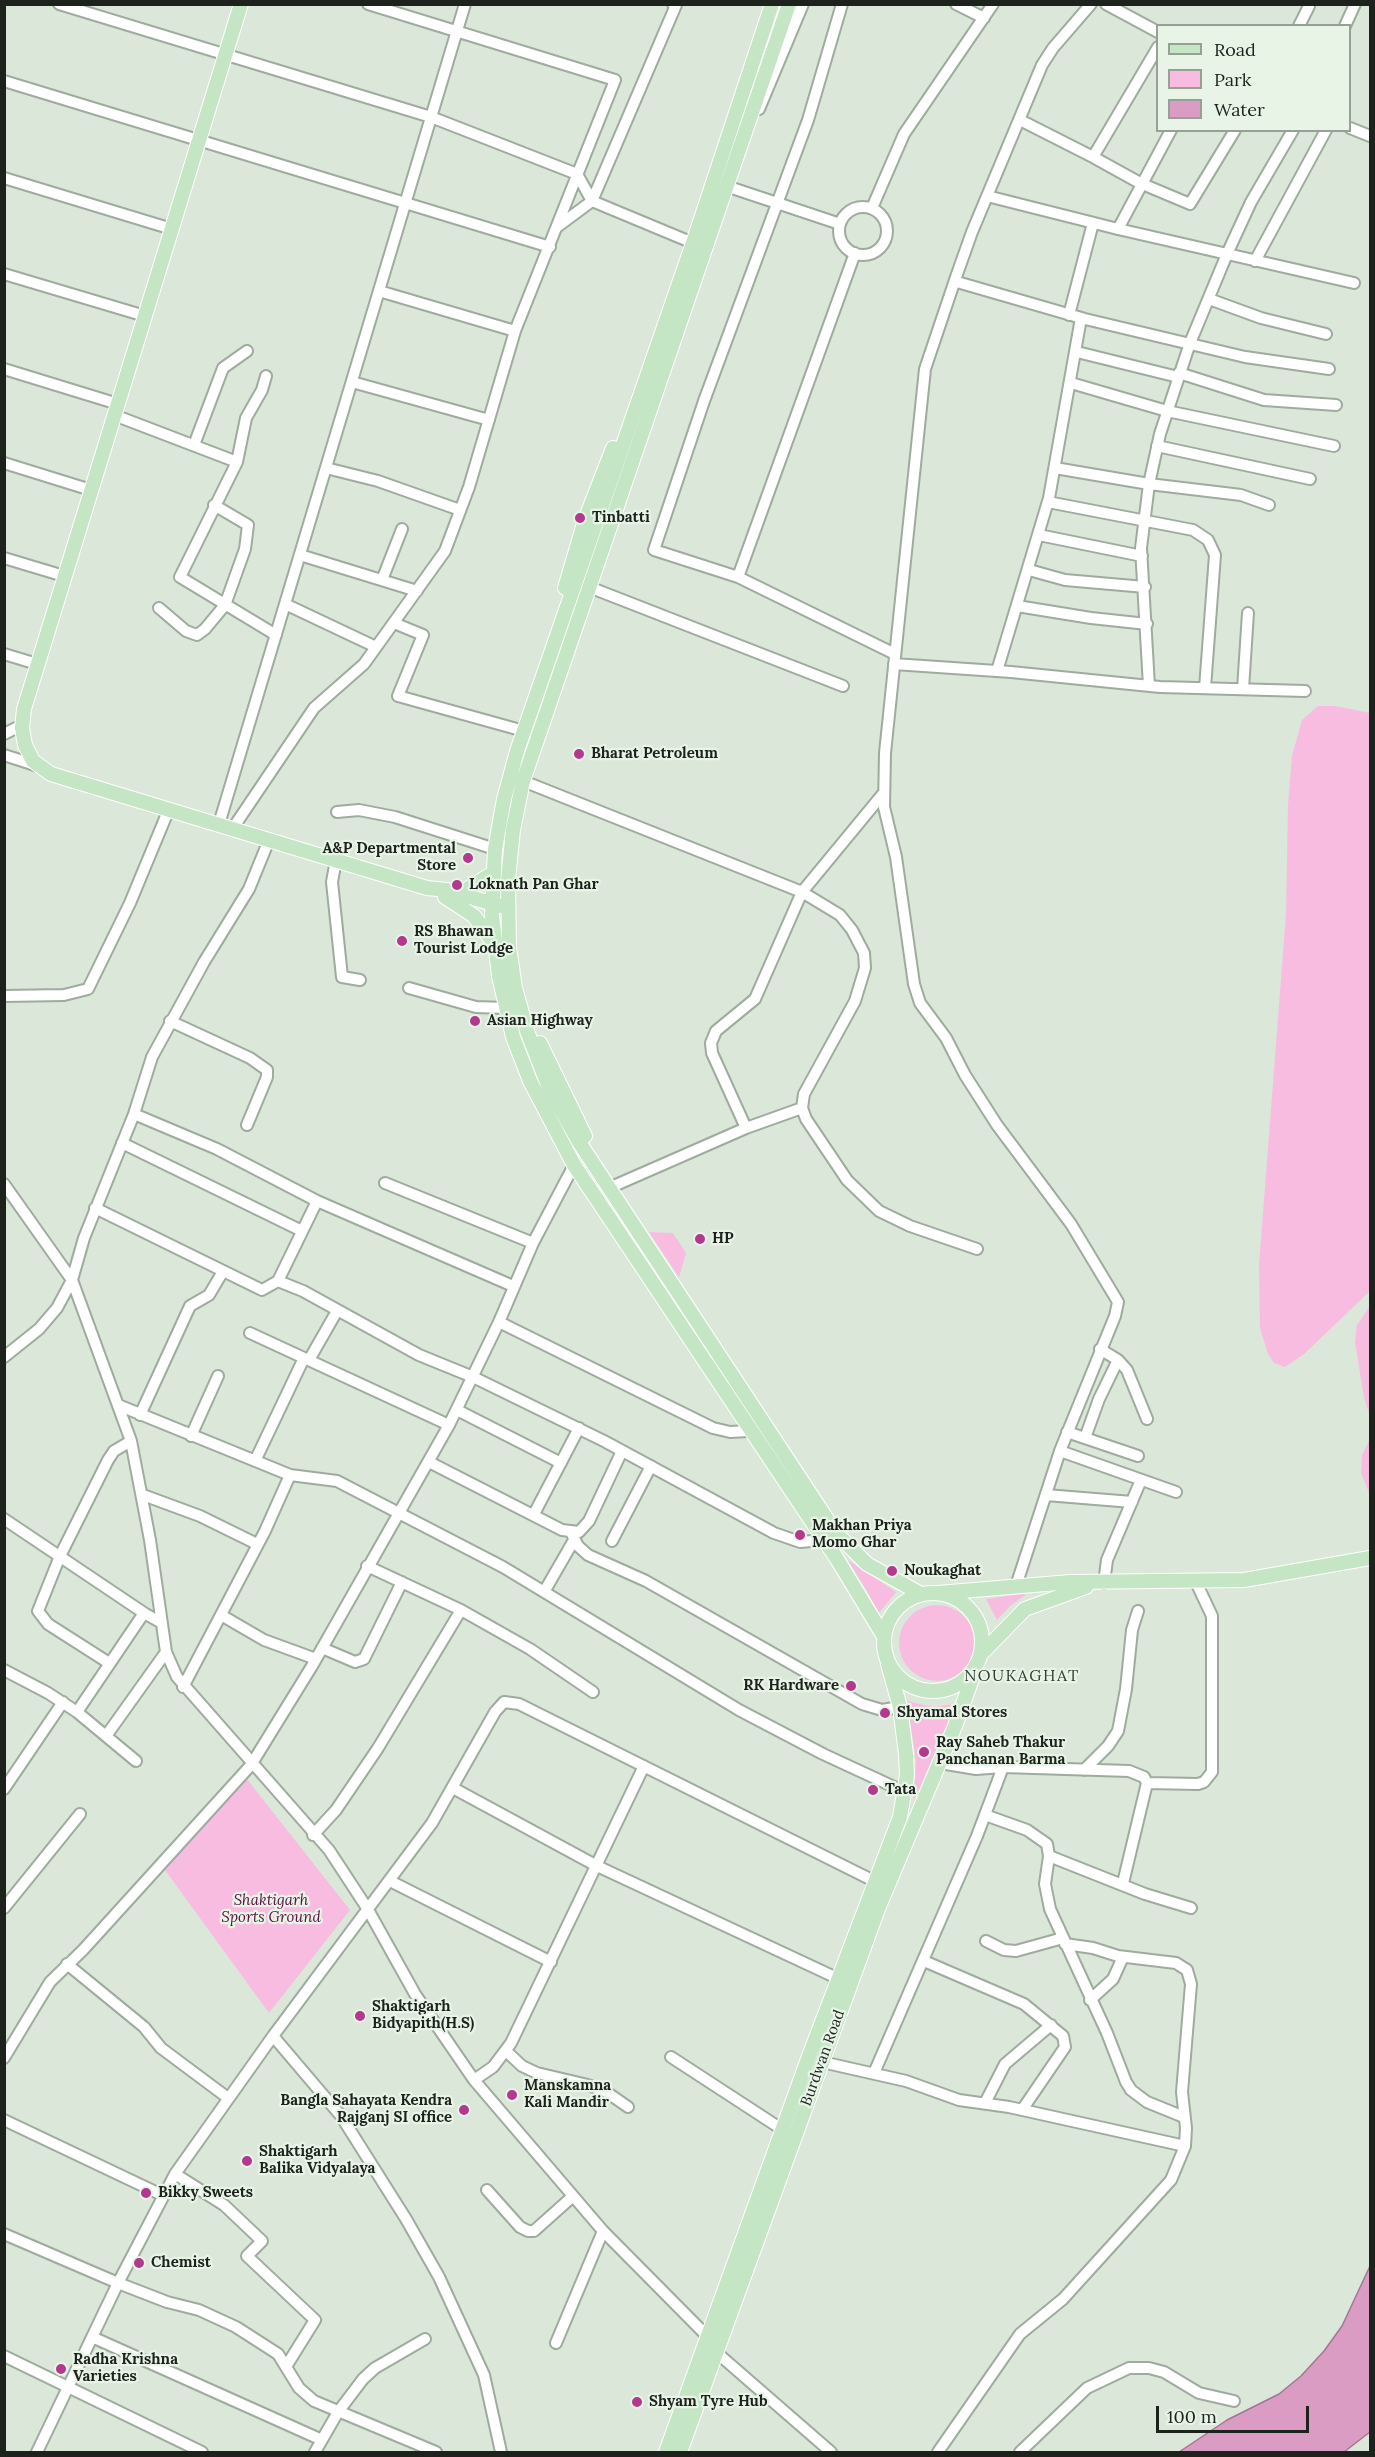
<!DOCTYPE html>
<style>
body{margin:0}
#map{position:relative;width:1375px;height:2457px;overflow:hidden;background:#dae7d9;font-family:Lora,serif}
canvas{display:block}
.frame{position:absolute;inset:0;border:6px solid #1d221d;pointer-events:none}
.legend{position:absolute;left:1156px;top:24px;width:195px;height:108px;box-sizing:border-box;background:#e7f4e6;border:2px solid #96a096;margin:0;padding:8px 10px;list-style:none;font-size:18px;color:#1d221d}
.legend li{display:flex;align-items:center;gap:12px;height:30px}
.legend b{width:30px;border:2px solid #96a096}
.scale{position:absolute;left:1156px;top:2406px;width:153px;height:27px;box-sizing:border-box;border:3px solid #1d221d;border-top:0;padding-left:8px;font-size:18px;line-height:21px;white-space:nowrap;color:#1d221d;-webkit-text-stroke:4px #e7f4e6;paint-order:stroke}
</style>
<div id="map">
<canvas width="1375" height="2457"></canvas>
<div class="frame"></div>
<ul class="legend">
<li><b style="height:8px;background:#c5e6c4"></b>Road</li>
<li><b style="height:16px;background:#f9bce1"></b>Park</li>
<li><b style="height:16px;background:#db9cc3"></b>Water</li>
</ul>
<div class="scale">100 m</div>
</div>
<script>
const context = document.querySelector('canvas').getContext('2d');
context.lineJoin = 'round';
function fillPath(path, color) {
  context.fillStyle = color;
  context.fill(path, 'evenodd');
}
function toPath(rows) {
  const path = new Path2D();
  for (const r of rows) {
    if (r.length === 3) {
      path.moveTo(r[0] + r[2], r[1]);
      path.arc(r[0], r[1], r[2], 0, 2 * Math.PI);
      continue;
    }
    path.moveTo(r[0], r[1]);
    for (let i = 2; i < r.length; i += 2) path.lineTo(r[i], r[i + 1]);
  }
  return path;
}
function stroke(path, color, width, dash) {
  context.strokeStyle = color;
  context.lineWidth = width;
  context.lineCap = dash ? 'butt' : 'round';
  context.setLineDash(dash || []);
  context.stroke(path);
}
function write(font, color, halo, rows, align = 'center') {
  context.font = font + ' Lora,serif';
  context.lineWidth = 4.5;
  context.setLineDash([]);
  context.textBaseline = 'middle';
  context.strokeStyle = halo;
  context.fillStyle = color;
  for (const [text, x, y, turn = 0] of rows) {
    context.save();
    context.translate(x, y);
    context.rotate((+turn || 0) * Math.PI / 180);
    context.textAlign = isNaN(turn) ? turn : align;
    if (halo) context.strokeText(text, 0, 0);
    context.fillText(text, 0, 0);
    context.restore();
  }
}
fillPath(toPath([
 [1318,706,1335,706,1370,713,1370,1291,1303,1355,1285,1367,1274,1363,1268,1354,1260,1328,1259,1265,1286,914,1288,805,1292,756,1302,720],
 [649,1232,673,1233,686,1253,679,1277],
 [1370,1306,1370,1416,1364,1398,1355,1342,1357,1325],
 [1370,1439,1370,1495,1361,1473,1362,1455],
 [848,1560,896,1592,879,1613,867,1591],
 [1028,1593,1010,1606,997,1620,986,1599],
 [937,1643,38],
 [907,1701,933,1707,956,1704,914,1801,916,1760],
 [246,1778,350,1910,269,2013,165,1870]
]), '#f9bce1');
const water = toPath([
 [1370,2266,1370,2432,1344,2452,1179,2452,1227,2420,1279,2394,1301,2376,1324,2351,1342,2326,1370,2266]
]);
fillPath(water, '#db9cc3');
stroke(water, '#a27791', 1.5);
const minor = toPath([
 [59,4,431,117,577,174,592,201,693,243],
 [842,4,808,120,704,401,654,550,738,577,895,654],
 [956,4,984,18],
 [1091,4,1053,48,1042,65,972,232,956,277,957,282,1085,319,1245,357,1329,369],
 [1106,4,1158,32],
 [1299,26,1309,6],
 [1345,26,1355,4],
 [1158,47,1093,157,1140,183,1190,204,1235,130],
 [4,81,550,247],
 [759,109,803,4],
 [1020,120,1093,157],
 [1350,128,1370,136],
 [4,178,172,229],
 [729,187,840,224],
 [987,196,1118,229,1354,283],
 [863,231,24],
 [872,208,904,134,993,4],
 [557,227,592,201,676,5,673,4],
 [1118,229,1171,130],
 [1255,261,1326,130],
 [4,274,145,316],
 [956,277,925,369,885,753,884,807,896,857,914,984,920,1003,946,1038,965,1075,997,1125,1071,1224,1118,1302,1115,1316,1060,1451,1016,1586],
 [379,291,515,331],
 [1209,299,1261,318,1326,334],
 [1069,315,1093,223],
 [1077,352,1178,377],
 [4,369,118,404],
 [1179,373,1264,400,1336,405],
 [266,376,262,390,246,418,237,462,180,577,276,635],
 [352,382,489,420],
 [1071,383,1167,411,1334,446],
 [114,415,237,462],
 [194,445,223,368,247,351],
 [1157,446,1310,479],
 [4,463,91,490],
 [326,468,378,481,460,510],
 [1055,468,1149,484,1241,495,1269,505],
 [1048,502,1193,530,1208,540,1215,555,1205,688],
 [1039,535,1142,556],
 [300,555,417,591],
 [4,558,64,576],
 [1029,570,1065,580,1145,587],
 [738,577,855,253],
 [382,580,402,529],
 [589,587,843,686],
 [285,604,376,647],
 [1017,606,1091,618,1147,624],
 [159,608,186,631,197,635,205,629,225,605,245,549,248,525,214,505],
 [394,623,423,635,398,696,524,731],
 [4,654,37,664],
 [894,664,1011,672,1160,687,1305,691],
 [997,671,1049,498,1081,318],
 [1149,686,1141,548,1149,484,1160,434,1190,343,1227,254,1251,202,1293,130],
 [1243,689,1248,613],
 [4,734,22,725],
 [4,755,38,766],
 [523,781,802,892,840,915,852,930,864,953,865,968,855,1001,804,1094,802,1108,806,1119,847,1180,879,1211,910,1226,977,1249],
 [337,812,359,810,395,817,495,849],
 [219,824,465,4],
 [233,828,314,708,364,664,445,551,469,487,515,331,615,80,368,4],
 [336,860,332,882,342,977,360,980],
 [409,988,476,1007,505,1008],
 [4,996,64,995,88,989,130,903,169,809],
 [170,1021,250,1058,267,1070,267,1077,247,1125],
 [134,1114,217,1149,317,1201,513,1286],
 [746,1128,712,1053,711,1043,716,1031,755,999,802,892,882,795],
 [122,1143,302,1231],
 [385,1183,533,1243],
 [4,1184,72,1280,131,1441,150,1540,166,1652,177,1677,329,1850,367,1908,415,1994,474,2080,603,2231,708,2337],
 [609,1188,746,1128,802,1108],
 [95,1208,262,1290,278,1281,317,1201],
 [278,1281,303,1291,419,1355,473,1377,604,1441,774,1533,800,1542,824,1540],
 [499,1322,713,1428,730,1432,749,1431],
 [250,1333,449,1425],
 [1100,1349,1118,1360,1127,1370,1147,1419],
 [4,1357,39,1329,57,1308,72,1280,84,1238,134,1114,152,1057,204,962,249,889,269,840],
 [309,1360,337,1311],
 [118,1405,290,1475,337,1481,503,1567,739,1710,823,1754,905,1792],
 [457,1410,561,1463],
 [140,1415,190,1306,209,1295,222,1273],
 [1067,1432,1138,1456],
 [191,1436,218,1376],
 [1085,1438,1099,1399,1118,1360],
 [1060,1451,1176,1492],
 [255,1461,304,1358],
 [429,1462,562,1530,579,1532,589,1521,622,1451],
 [143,1495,200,1516,257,1544],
 [1046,1495,1132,1502],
 [534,1514,579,1428],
 [4,1519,144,1613,160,1622],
 [571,1532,578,1546,588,1555,646,1581,862,1704,882,1710,900,1707],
 [612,1541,651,1466],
 [367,1566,461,1610,530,1649,593,1692],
 [1104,1583,1107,1560,1141,1480],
 [544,1592,574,1540],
 [221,1615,264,1640,316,1659],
 [322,1648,355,1662,364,1659,402,1582],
 [109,1663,48,1624,38,1611,60,1556,108,1460,114,1451,131,1441],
 [4,1670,48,1693,77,1712,136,1761],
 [183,1687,265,1531,290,1475],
 [77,1712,144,1613],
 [106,1736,166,1652],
 [940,1763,976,1769,1003,1767,1129,1771,1144,1777,1147,1783,1123,1883],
 [1084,1770,1108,1746,1118,1731,1126,1689,1132,1630,1138,1611],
 [1147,1783,1198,1784,1204,1782,1212,1772,1212,1616,1195,1580],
 [453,1788,597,1866,839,1979],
 [4,1789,63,1702],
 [985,1815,1027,1830,1047,1844,1049,1856,1045,1884,1050,1909,1107,2033,1126,2082,1131,2090,1147,2102,1184,2117],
 [313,1835,336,1810,378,1748,461,1610],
 [1049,1856,1145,1894,1191,1908],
 [390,1881,551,1962],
 [4,1908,80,1814],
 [986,1941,1004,1950,1016,1951,1063,1938],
 [924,1961,1024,2004,1063,2036,1065,2047,1022,2110],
 [67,1964,144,2027,161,2048,228,2098],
 [1090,2000,1113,1979,1123,1957],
 [273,2036,341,2116,406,2219,439,2277,484,2375,501,2452],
 [506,2051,522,2066,537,2073,588,2085,605,2091,628,2107],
 [671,2057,783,2130],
 [4,2058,50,1982,83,1950,251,1765,312,1666,449,1425,499,1322,533,1243,574,1165],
 [822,2062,906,2081,959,2100,1009,2107,1185,2146],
 [874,2073,977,1836,1003,1767],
 [474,2080,493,2067,511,2043,644,1766],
 [985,2103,1005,2064,1051,2025],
 [4,2120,162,2195],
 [175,2174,224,2205,262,2241,247,2256,315,2320,287,2365],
 [487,2190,520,2227,528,2231,534,2231,572,2197],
 [4,2234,118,2283,167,2302,199,2310,236,2327,278,2354,299,2388,314,2401,436,2452],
 [92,2337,322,2440],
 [556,2343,603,2231],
 [716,2352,831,2452],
 [4,2356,202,2452],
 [37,2452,118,2283,175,2174,273,2036,432,1823,495,1712,504,1702,519,1704,876,1882],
 [315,2452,338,2412,363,2379,375,2368,425,2339],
 [938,2452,1020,2334,1063,2299,1171,2180,1185,2146,1186,2128,1182,2092,1191,1984,1187,1970,1176,1963,1118,1956,1093,1948,1065,1944],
 [1020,2452,1087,2388,1129,2368,1149,2368,1164,2372,1199,2393,1234,2401]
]);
const major = toPath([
 [241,4,24,709,22,728,25,745,33,761,51,774,427,888,447,890,500,906],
 [772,4,693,243,517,751,504,799,495,849,492,915,499,976,513,1037,530,1081,574,1165,837,1559,883,1635],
 [789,4,523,781,513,830,508,880,509,947,515,988,527,1031,550,1090,579,1142,836,1533,867,1564,921,1594],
 [565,588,585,520,613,448],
 [459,894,493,873],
 [445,897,474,916,493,942],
 [540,1043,585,1136],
 [933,1642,49],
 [938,1593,1070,1582,1244,1580,1370,1558],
 [982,1653,1025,1609,1086,1587],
 [666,2452,808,2059,900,1817,907,1775,906,1754,900,1707,888,1664],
 [680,2452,878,1909,955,1726,976,1668]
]);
stroke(minor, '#9fab9e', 14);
stroke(major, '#fff', 16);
stroke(minor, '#fff', 10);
stroke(major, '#c5e6c4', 14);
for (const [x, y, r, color] of [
 [580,518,6,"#b2398d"],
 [579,754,6,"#b2398d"],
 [468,858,6,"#b2398d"],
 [457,885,6,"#b2398d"],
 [402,941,6,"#b2398d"],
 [475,1021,6,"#b2398d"],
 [700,1239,6,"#b2398d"],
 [800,1535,6,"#b2398d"],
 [892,1571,6,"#b2398d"],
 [851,1686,6,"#b2398d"],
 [885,1713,6,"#b2398d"],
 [924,1752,6,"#b2398d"],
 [873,1790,6,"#b2398d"],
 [360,2016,6,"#b2398d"],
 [512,2095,6,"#b2398d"],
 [464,2110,6,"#b2398d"],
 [247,2161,6,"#b2398d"],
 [146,2193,6,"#b2398d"],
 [139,2263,6,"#b2398d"],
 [61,2369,6,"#b2398d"],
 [637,2402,6,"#b2398d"]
]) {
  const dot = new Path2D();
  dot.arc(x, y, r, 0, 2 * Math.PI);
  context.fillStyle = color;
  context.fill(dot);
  stroke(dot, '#e7f4e6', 2);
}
write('bold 15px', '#1d221d', '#e7f4e6', [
 ["Tinbatti",592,518],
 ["Bharat Petroleum",591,754],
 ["A&P Departmental",456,849,"right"],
 ["Store",456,866,"right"],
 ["Loknath Pan Ghar",469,885],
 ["RS Bhawan",414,932],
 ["Tourist Lodge",414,949],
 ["Asian Highway",487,1021],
 ["HP",712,1239],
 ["Makhan Priya",812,1526],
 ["Momo Ghar",812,1543],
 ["Noukaghat",904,1571],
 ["RK Hardware",839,1686,"right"],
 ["Shyamal Stores",897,1713],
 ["Ray Saheb Thakur",936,1743],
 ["Panchanan Barma",936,1760],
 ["Tata",885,1790],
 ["Shaktigarh",372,2007],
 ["Bidyapith(H.S)",372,2024],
 ["Manskamna",524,2086],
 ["Kali Mandir",524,2103],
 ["Bangla Sahayata Kendra",452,2101,"right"],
 ["Rajganj SI office",452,2118,"right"],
 ["Shaktigarh",259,2152],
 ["Balika Vidyalaya",259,2169],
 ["Bikky Sweets",158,2193],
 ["Chemist",151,2263],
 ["Radha Krishna",73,2360],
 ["Varieties",73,2377],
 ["Shyam Tyre Hub",649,2402]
], 'left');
write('italic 15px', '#580f43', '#e7f4e6', [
 ["Shaktigarh",271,1901],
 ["Sports Ground",271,1918]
]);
write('15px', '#1d221d', '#e7f4e6', [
 ["Burdwan Road",823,2058,-70]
]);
context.letterSpacing = '1.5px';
write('16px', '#343e33', '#e7f4e6', [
 ["NOUKAGHAT",1022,1676]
]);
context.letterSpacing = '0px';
</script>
